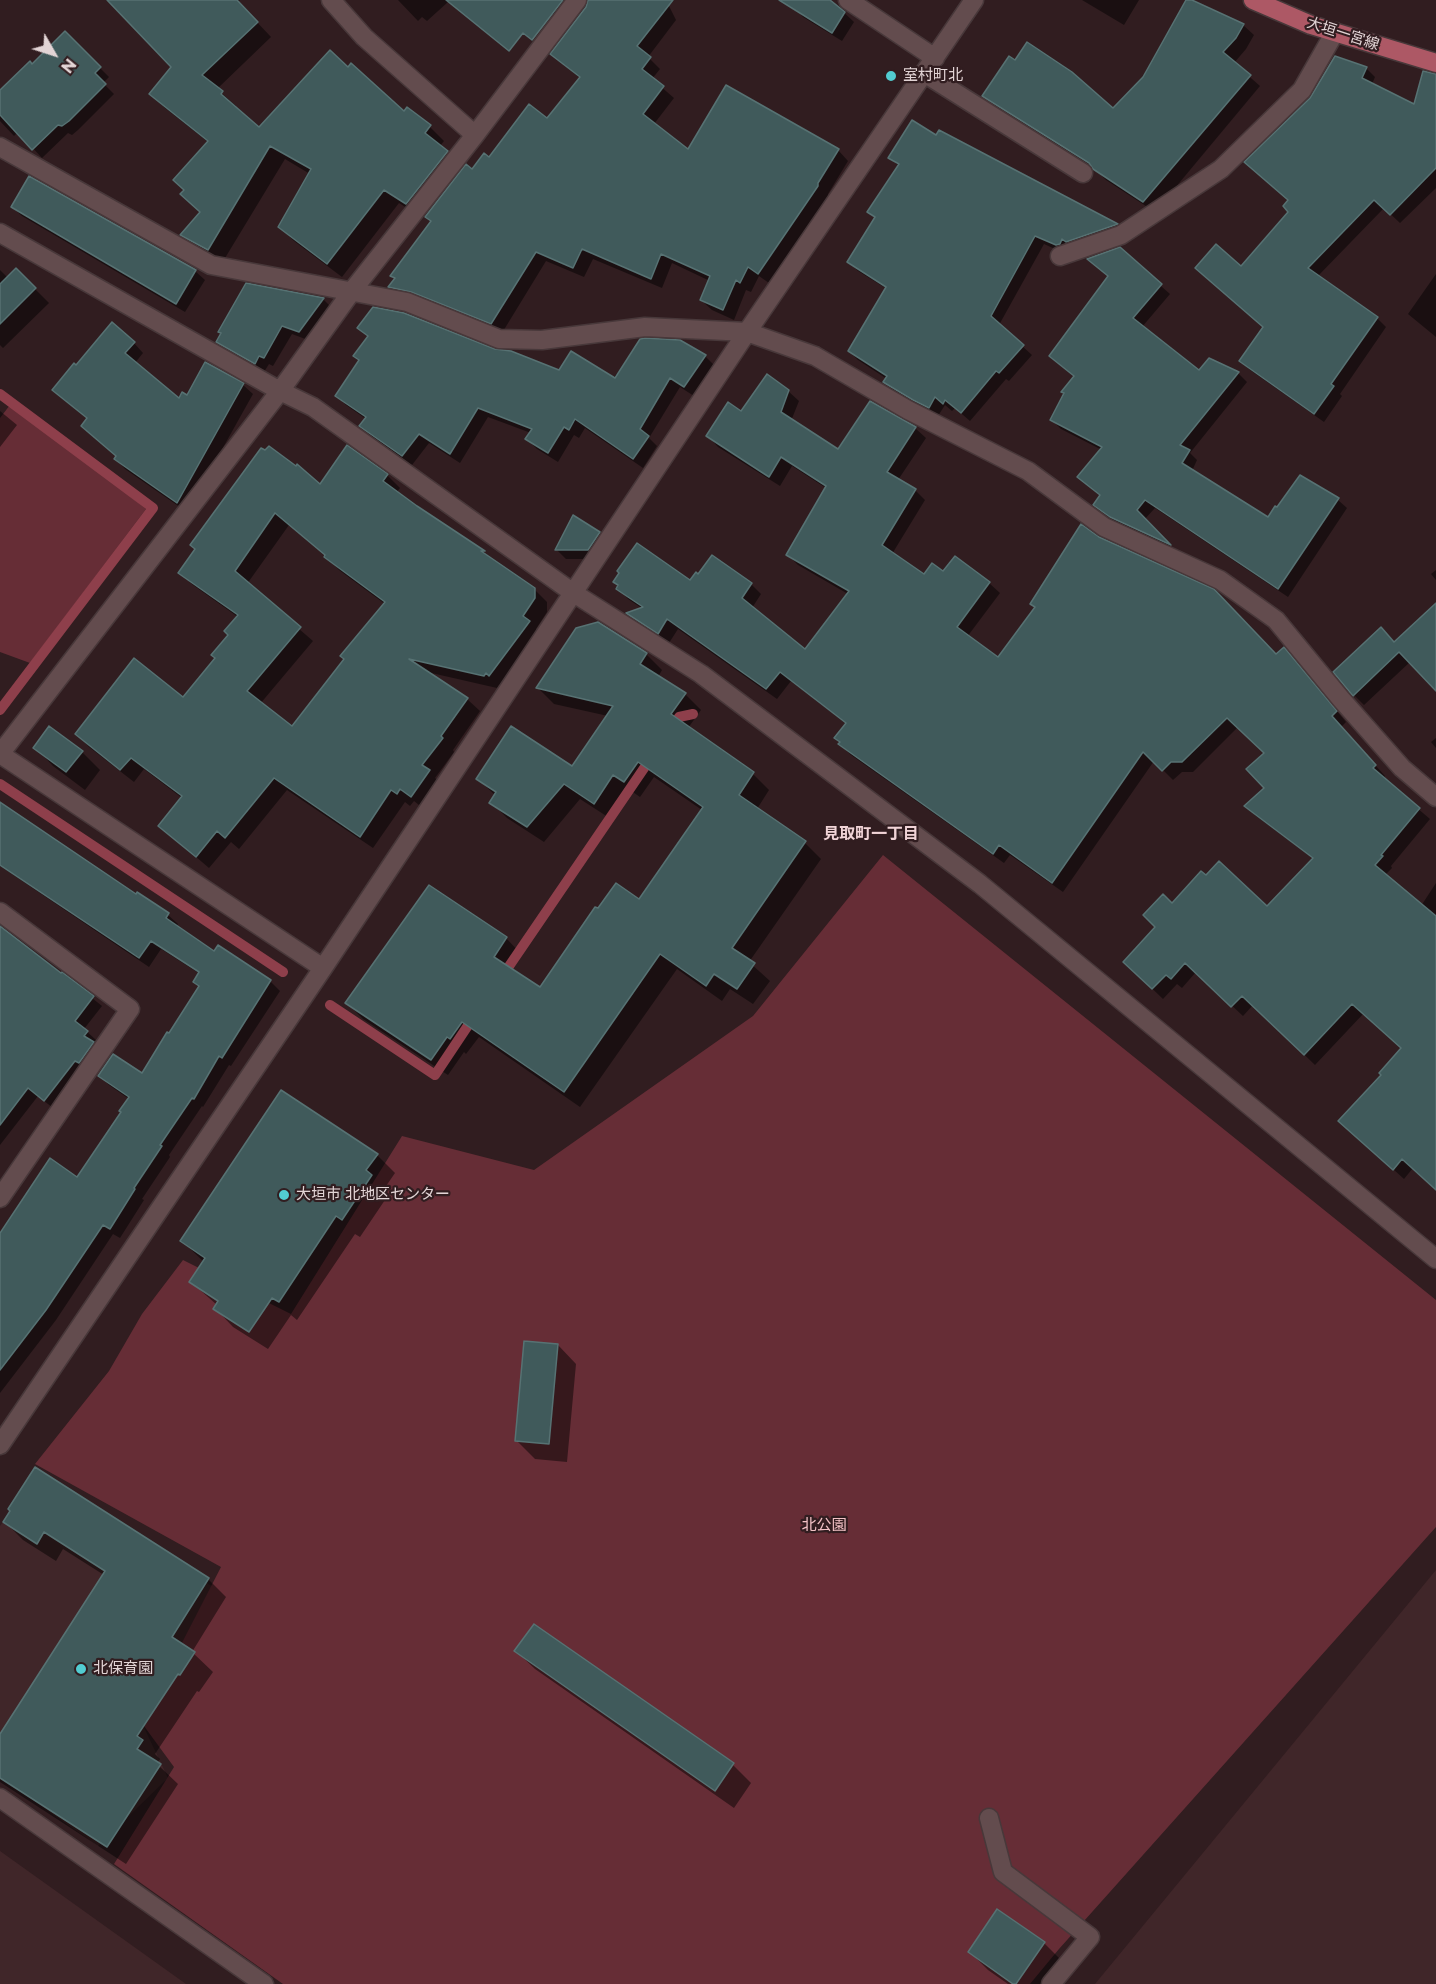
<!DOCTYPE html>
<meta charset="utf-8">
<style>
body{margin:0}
#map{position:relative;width:1436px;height:1984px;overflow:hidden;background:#311d20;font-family:Montserrat,sans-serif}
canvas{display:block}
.north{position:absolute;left:24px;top:24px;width:60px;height:60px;-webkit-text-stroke:4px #311d20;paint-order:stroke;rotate:129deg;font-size:16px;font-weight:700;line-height:24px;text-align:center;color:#e2d4d5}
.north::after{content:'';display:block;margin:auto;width:21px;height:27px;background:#e2d4d5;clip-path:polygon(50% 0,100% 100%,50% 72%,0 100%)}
</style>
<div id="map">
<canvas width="1436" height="1984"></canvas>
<div class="north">N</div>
</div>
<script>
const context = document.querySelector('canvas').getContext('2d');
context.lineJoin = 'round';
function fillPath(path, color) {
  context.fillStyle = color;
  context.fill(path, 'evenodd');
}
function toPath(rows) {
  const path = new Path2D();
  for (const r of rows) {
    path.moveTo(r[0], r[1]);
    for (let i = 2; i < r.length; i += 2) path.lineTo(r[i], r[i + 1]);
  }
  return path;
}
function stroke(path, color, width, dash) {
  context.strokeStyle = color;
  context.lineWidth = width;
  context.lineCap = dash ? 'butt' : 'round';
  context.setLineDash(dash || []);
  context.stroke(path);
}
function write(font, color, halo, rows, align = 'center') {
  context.font = font + ' Montserrat,"Noto Sans JP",sans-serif';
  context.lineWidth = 4.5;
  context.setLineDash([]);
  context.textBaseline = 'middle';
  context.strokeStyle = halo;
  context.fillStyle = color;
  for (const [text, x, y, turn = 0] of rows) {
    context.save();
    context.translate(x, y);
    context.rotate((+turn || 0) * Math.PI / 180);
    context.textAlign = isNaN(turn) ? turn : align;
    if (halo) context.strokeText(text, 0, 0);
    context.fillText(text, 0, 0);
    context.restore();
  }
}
fillPath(toPath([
 [29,1485,212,1586,141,1721,168,1778,98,1846,0,1777,0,1526],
 [1436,1570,1436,1984,1095,1984],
 [0,1851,186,1984,0,1984]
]), '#402629');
fillPath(toPath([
 [13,401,146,509,30,663,0,652,0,418],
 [883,855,1436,1300,1436,1527,1059,1949,1030,1984,283,1984,114,1864,174,1767,141,1722,221,1567,35,1464,109,1371,142,1314,183,1260,291,1314,402,1136,534,1170,753,1016]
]), '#662d36');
fillPath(toPath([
 [109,0,240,0,238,2,271,37,217,89,236,106,235,108,259,129,404,113,407,109,430,127,444,141,440,146,461,166,421,217,399,203,342,277,294,241,280,227,310,174,285,159,222,263,196,249,182,235,201,213,208,142,165,108,151,94,173,66],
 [398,0,477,0,505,31,496,40,448,2,427,21,422,17,418,21],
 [540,0,576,0,563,26],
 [601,0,666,0,676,20,648,57,660,69,652,79,674,98,654,124,688,151,838,150,848,161,828,194,828,197,769,283,759,276,751,292,746,290,734,320,712,310,701,300,710,281,672,263,662,288,593,259,584,277,546,261,502,333,400,297,390,287,396,279,392,276,432,222,427,217,473,171,547,120,581,79,559,60],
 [798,0,827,0,837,6,854,22,842,41,803,17,794,7],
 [1082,0,1139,0,1124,25],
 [1188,0,1243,25,1254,35,1246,49,1234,63,1260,86,1155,212,1106,180,1097,171,995,106,984,96,1113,110,1144,78],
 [65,33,109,77,103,83,114,94,78,130,72,135,68,133,42,158,18,132,14,136,0,121,0,92,32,66],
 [1366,68,1375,77,1372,84,1415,106,1436,89,1436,188,1400,223,1384,208,1317,277,1377,318,1386,327,1340,394,1342,396,1324,422,1250,370,1240,361,1264,327,1241,268,1290,212],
 [939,132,1117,225,1125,233,1066,254,1044,244,999,325,1032,355,1009,381,1006,379,970,421,955,408,952,411,945,405,938,416,924,409,894,391,885,382,887,379,858,360,849,351,887,289,858,271,849,262,876,219,869,212,899,166,889,157,936,137],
 [12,207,195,271,205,280,185,312,22,216],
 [1119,249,1170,294,1142,327,1199,372,1209,360,1238,373,1247,382,1190,453,1197,460,1192,471,1268,519,1278,509,1301,477,1338,500,1347,508,1288,597,1155,508,1144,520,1174,550,1120,526,1095,505,1101,496,1079,477,1102,450,1061,429,1052,420,1075,377],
 [0,270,8,278,16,270,49,303,3,348,0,345],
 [1436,274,1436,337,1408,314],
 [247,285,323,299,332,308,308,340,292,334,273,366,269,364,264,372,227,351,218,342],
 [359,328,494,351,560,372,613,378,631,357,705,356,715,366,694,396,680,387,649,438,657,446,643,468,585,428,579,438,574,435,558,462,537,449,527,439,531,433,488,417,460,463,429,443,412,465,371,436,361,426,366,419,346,405,337,396,360,361,369,337],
 [134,343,143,353,135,363,179,400,243,385,253,394,187,512,125,469,116,459,117,457,88,419,54,390,76,367],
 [788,391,799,401,791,421,838,451,871,403,915,428,926,438,898,480,915,490,925,500,892,554,924,576,943,573,955,558,989,583,1000,593,967,637,999,659,1277,656,1294,660,1346,722,1341,727,1385,776,1383,779,1430,819,1391,866,1392,868,1385,875,1421,906,1436,883,1436,1189,1413,1168,1404,1179,1351,1131,1383,1075,1403,1049,1364,1013,1315,1065,1253,1005,1243,1016,1196,972,1182,988,1177,984,1163,999,1135,972,1157,927,1172,905,1267,908,1314,859,1256,816,1246,806,1266,788,1266,754,1238,727,1193,772,1182,772,1173,780,1154,761,1063,892,1010,855,1004,863,851,755,840,744,847,724,791,681,777,699,678,629,669,643,638,623,629,614,643,609,628,599,618,588,619,586,615,582,691,582,751,584,761,594,752,608,806,651,848,594,798,565,788,555,826,488,792,466,780,486,718,447,708,436,741,413],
 [0,411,17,425,0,447],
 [387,475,400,488,396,493,484,552,492,560,534,589,547,602,547,612,536,629,542,635,503,687,499,685,497,688,427,672,467,699,480,711,453,750,454,752,435,778,442,784,424,809,414,801,410,806,405,802,373,848,287,790,239,849,231,842,209,868,160,826,182,798,144,769,134,782,89,747,77,734,183,699,216,659,238,617,193,585,180,573,196,549,320,486],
 [289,525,326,556,339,570,385,604,292,729,260,704,313,641,247,584],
 [599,533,608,543,597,559,566,559,557,550],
 [1436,570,1436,580,1431,574],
 [1436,605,1436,687,1410,662,1364,705,1354,695,1395,644],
 [646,654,662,670,658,677,685,694,701,710,688,728,753,774,769,790,757,809,805,843,821,859,749,962,770,981,753,1004,730,989,722,1001,677,969,580,1107,479,1037,466,1054,464,1052,448,1075,363,1019,347,1003,506,938,522,955,512,970,540,989,640,901,702,810,654,777,640,797,630,790,611,819,580,799,544,842,507,818,491,802,496,796,478,779,572,768,608,716,554,704,538,688],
 [1436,738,1436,748,1431,742],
 [35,747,82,752,100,770,85,790,53,766],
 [0,804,136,896,138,894,168,915,178,924,176,927,214,953,218,947,270,981,280,991,231,1066,229,1065,203,1107,202,1106,169,1155,170,1157,142,1199,144,1200,120,1238,113,1234,56,1320,0,1393,0,1235,77,1179,123,1112,129,1099,109,1085,100,1076,143,1075,200,987,194,982,200,974,161,949,149,967,0,866],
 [0,943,62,974,102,1006,84,1029,96,1040,93,1043,101,1052,53,1108,38,1096,0,1145],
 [377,1155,395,1173,384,1189,389,1194,360,1237,355,1234,297,1320,291,1315,268,1349,233,1327,215,1308,217,1305,191,1282,204,1262,182,1241],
 [558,1345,576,1364,567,1462,535,1459,517,1441],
 [12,1511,208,1579,226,1597,192,1652,213,1672,199,1692,197,1691,155,1754,160,1759,157,1764,178,1784,126,1864,0,1782,0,1737,104,1575,63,1549,56,1561,23,1540,5,1522],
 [534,1626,733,1765,751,1783,734,1808,535,1669,516,1651],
 [1044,1943,1062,1961,1047,1984,1008,1984,988,1970,970,1952]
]), '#0007');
stroke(toPath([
 [0,394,153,508,0,710],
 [670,730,679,717,693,714],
 [0,784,283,972],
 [501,978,653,755],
 [330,1005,435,1075,475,1015]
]), '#8e3f4b', 10);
const building = toPath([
 [107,0,237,0,258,22,202,75,223,91,221,94,259,127,330,50,348,67,351,63,404,111,407,107,431,125,425,133,448,151,406,204,384,190,327,264,278,227,311,169,270,146,208,250,180,235,200,212,180,194,184,190,173,180,208,141,149,94,171,67,107,0],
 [446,0,563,0,532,40,523,33,509,51,446,0],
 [588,0,673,0,637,46,651,57,642,69,664,86,643,114,688,149,726,85,839,149,818,183,818,186,758,274,748,267,740,283,736,280,723,310,700,300,710,276,661,254,651,279,582,249,573,268,536,252,491,324,411,292,388,287,395,278,390,276,431,221,425,217,466,164,472,169,484,153,489,157,529,104,547,118,580,77,550,54,586,7,588,0],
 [779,0,830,0,845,12,832,33,779,0],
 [1186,0,1192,0,1244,24,1236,38,1223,52,1251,75,1143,202,1093,169,1089,163,982,96,1009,56,1015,60,1027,42,1072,72,1113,108,1143,77,1186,0],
 [65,31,101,67,95,73,106,84,69,121,62,126,58,125,32,150,0,115,0,90,30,61,32,64,65,31],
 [1335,56,1367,67,1362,78,1414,104,1423,71,1436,74,1436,168,1390,215,1374,200,1308,268,1378,317,1331,384,1334,386,1314,414,1239,361,1263,327,1195,268,1216,244,1241,266,1288,212,1283,206,1288,200,1244,162,1310,98,1335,56],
 [912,120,936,135,939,130,1118,224,1066,242,1062,239,1060,244,1056,245,1035,236,991,316,1024,345,999,373,996,371,961,413,945,400,943,404,935,397,929,408,913,400,883,382,887,376,848,351,886,287,847,262,875,217,867,212,899,164,888,158,912,120],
 [29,176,196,270,176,304,11,207,29,176],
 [1120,247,1162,284,1133,318,1199,370,1209,358,1239,372,1180,445,1190,450,1182,463,1268,517,1275,506,1277,507,1300,475,1339,498,1278,589,1145,500,1137,510,1171,545,1110,517,1093,505,1100,495,1077,477,1102,447,1050,420,1064,393,1061,392,1074,376,1049,356,1108,276,1087,259,1120,247],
 [16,268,36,288,0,324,0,284,16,268],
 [246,283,324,298,299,332,282,326,264,358,259,356,255,364,216,342,221,333,218,332,246,283],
 [373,307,404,313,495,349,511,351,559,370,571,351,615,378,640,339,645,338,680,340,706,355,684,387,670,378,640,429,649,436,633,459,575,419,569,430,564,427,548,453,525,439,532,429,478,408,450,454,419,434,402,456,359,426,366,417,335,396,359,360,353,356,368,336,357,328,373,307],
 [112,322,135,342,125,353,179,398,182,392,187,395,205,362,244,383,177,503,114,459,116,456,81,426,87,418,52,390,74,363,76,365,112,322],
 [767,374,789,390,781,412,838,449,870,401,916,427,887,472,916,489,882,545,924,574,932,563,943,571,955,556,990,582,957,627,998,657,1035,607,1030,604,1081,524,1099,537,1214,589,1276,654,1284,647,1337,711,1332,716,1376,765,1373,768,1420,808,1381,855,1383,856,1375,865,1436,916,1436,1190,1402,1159,1393,1170,1338,1121,1381,1075,1379,1073,1401,1048,1352,1004,1304,1055,1242,996,1231,1007,1185,963,1171,979,1166,975,1152,989,1123,962,1155,927,1143,915,1163,894,1172,903,1201,871,1206,875,1219,861,1267,906,1313,858,1244,806,1264,788,1246,769,1264,753,1227,718,1182,762,1171,762,1162,771,1143,752,1052,883,999,845,993,854,838,744,840,742,834,738,846,723,780,672,766,689,667,619,658,634,626,613,643,607,616,589,618,585,613,582,619,573,617,571,637,543,690,580,696,572,698,574,712,555,752,583,742,598,805,649,849,591,786,555,826,486,781,457,769,477,706,436,728,402,741,411,767,374],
 [347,445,388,474,383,481,417,506,485,551,481,551,535,588,535,598,523,616,530,621,489,676,486,673,484,676,409,659,468,698,441,736,443,738,422,765,430,770,411,797,400,789,397,794,391,790,360,837,274,778,225,838,217,831,196,857,158,826,182,796,131,758,120,770,75,734,134,658,183,697,215,658,211,655,228,635,224,631,238,615,178,573,195,549,190,545,261,448,265,450,269,446,296,466,297,464,320,484,347,445],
 [275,513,325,555,324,557,385,602,340,656,344,659,292,726,247,691,301,627,235,571,275,513],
 [573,515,600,532,588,550,555,550,573,515],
 [1436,603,1436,691,1399,652,1353,696,1333,672,1381,627,1394,642,1436,603],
 [598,622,647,653,640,664,686,693,671,714,754,772,739,795,806,841,732,948,755,963,737,989,714,974,706,986,660,954,564,1092,462,1022,450,1039,447,1037,431,1060,345,1003,429,885,507,937,494,957,540,987,595,907,598,908,616,883,639,899,703,807,638,762,624,782,613,775,594,804,564,784,527,827,489,803,496,792,476,779,511,726,572,766,613,706,536,688,576,628,598,622],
 [49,726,83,751,66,772,33,748,49,726],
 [0,802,136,894,137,892,169,913,166,918,214,951,218,945,271,980,222,1058,219,1056,194,1099,192,1098,160,1145,162,1146,134,1188,135,1189,110,1229,103,1225,46,1310,0,1370,0,1233,50,1158,77,1177,121,1112,119,1111,129,1097,98,1076,113,1054,142,1073,167,1032,169,1033,199,986,193,982,199,972,151,941,139,958,0,865,0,802],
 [0,926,61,973,62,972,94,996,75,1021,88,1031,84,1036,94,1042,79,1063,75,1061,44,1101,28,1088,0,1125,0,926],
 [281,1090,378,1154,366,1170,372,1175,342,1220,336,1216,279,1302,272,1298,249,1332,213,1309,218,1301,189,1282,205,1258,180,1241,281,1090],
 [524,1341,558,1344,549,1444,515,1441,524,1341],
 [35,1467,209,1578,172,1637,195,1652,180,1675,178,1674,137,1736,143,1740,137,1749,161,1764,107,1847,0,1778,0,1734,105,1571,44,1532,37,1544,3,1522,10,1511,8,1509,35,1467],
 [534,1624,734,1763,715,1791,514,1651,534,1624],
 [997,1909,1045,1942,1016,1984,1013,1984,968,1952,997,1909]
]);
fillPath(building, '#405a5b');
stroke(building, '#577273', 1.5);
const minor = toPath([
 [331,0,364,37,475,135],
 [848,0,935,58],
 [924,73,1083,173],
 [0,147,211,265,407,302,499,339,542,340,645,327,747,332,815,356,908,410,1028,471,1104,527,1220,580,1276,620,1341,699,1402,768,1436,797],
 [0,233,280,391,313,407,572,592,701,674,980,884,1436,1259],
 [1060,256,1121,235,1221,169,1302,90,1335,32],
 [0,912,130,1009,0,1198],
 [323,968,0,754,280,391,352,291,475,135,577,0],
 [0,1445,323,968,747,332,974,0],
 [0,1798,264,1984],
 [989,1818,1003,1872,1090,1937,1051,1984]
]);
const major = toPath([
 [1253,0,1311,25,1436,63]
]);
stroke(minor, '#48383a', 21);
stroke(major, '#48383a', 21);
stroke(minor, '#634c4e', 18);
stroke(major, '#ad5865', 18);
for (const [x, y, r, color] of [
 [891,76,6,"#52ccd1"],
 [284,1195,6,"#52ccd1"],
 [81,1669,6,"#52ccd1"]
]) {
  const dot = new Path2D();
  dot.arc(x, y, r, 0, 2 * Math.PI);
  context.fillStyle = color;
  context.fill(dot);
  stroke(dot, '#311d20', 2);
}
write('15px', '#e2d4d5', '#311d20', [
 ["大垣一宮線",1343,34,18]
]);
write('15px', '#e2d4d5', '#311d20', [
 ["室村町北",903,76],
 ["大垣市 北地区センター",296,1195],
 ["北保育園",93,1669]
], 'left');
write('15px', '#f3c2c6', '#311d20', [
 ["北公園",824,1526]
]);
write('bold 16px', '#f1d4d7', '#311d20', [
 ["見取町一丁目",871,834]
]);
</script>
